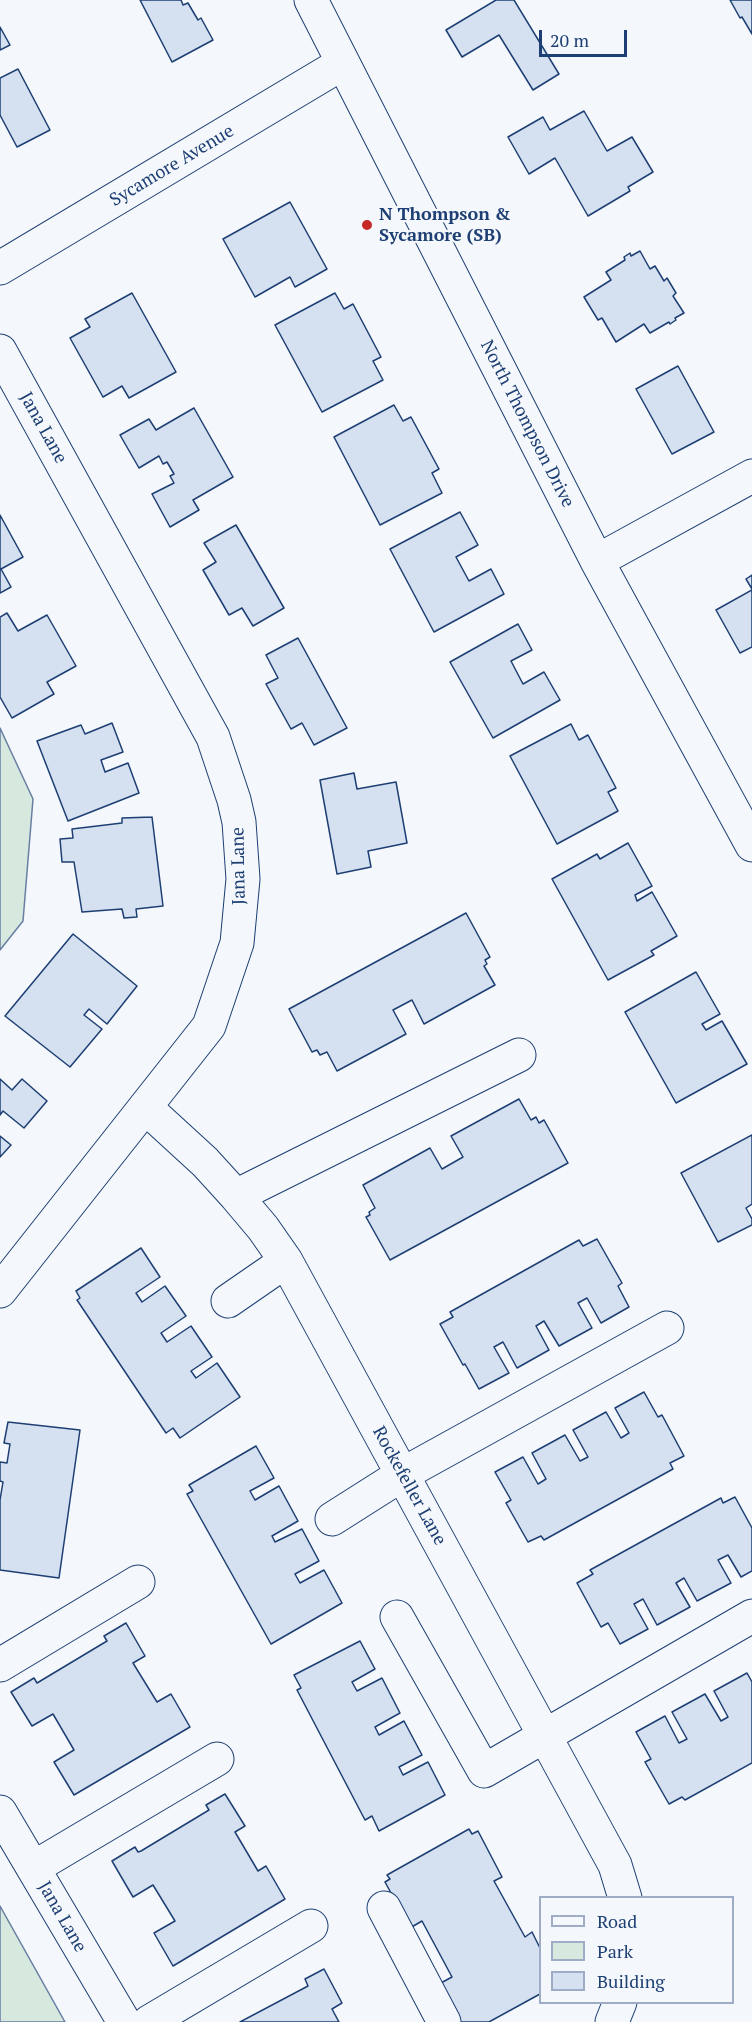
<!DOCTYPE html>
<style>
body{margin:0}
#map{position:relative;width:752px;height:2022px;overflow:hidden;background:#f4f7fb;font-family:"PT Serif",serif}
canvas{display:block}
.legend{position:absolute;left:539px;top:1896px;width:195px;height:108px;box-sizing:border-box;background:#f4f7fb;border:2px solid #9eadc5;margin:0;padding:8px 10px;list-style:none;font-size:18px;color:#1d3f73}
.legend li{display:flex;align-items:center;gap:12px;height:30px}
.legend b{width:30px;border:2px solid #9eadc5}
.scale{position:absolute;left:539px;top:30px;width:88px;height:27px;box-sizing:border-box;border:3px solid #1d3f73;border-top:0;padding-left:8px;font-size:18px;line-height:21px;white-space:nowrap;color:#1d3f73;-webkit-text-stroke:4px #f4f7fb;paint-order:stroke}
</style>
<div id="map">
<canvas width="752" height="2022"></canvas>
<ul class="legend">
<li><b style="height:8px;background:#f4f7fb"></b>Road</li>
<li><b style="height:16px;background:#d7e8df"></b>Park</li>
<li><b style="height:16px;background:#d5e0f0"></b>Building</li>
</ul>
<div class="scale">20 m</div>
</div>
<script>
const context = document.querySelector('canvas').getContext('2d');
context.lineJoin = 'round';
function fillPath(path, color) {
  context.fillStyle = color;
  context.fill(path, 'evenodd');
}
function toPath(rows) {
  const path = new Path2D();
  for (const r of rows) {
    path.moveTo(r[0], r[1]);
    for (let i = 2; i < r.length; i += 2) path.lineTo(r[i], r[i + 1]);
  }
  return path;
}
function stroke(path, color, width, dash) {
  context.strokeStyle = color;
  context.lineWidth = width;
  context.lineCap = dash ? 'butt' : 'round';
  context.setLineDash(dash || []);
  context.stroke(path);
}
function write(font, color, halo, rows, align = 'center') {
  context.font = font + ' "PT Serif",serif';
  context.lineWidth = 4.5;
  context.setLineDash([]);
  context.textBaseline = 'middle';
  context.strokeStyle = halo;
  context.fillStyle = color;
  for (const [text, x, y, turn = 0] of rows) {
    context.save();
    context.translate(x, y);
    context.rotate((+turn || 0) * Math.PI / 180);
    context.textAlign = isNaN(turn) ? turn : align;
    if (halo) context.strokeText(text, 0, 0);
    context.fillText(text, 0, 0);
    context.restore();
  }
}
const green = toPath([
 [0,728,33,799,23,921,0,950,0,728],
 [0,1906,65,2022,0,2022,0,1906]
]);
fillPath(green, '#d7e8df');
stroke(green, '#687fa3', 1.5);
const building = toPath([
 [140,0,181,0,183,5,188,3,198,20,201,18,213,40,172,62,140,0],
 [496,0,514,0,559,74,533,90,499,35,462,57,446,30,496,0],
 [730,0,752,0,752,34,742,17,740,18,730,0],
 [0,27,10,45,0,50,0,27],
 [18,69,50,130,17,147,0,115,0,78,18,69],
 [584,111,607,151,632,137,653,172,628,187,630,191,588,216,555,158,529,174,508,137,543,117,550,130,584,111],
 [290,202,327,269,295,287,290,277,255,297,223,239,290,202],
 [640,251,650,269,655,266,664,281,667,278,676,293,673,296,684,313,675,318,676,320,670,324,669,322,650,333,644,324,616,342,602,318,598,320,584,297,611,280,606,272,625,260,624,257,630,253,631,256,640,251],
 [132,293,176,372,129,398,122,386,103,397,70,338,90,327,85,319,132,293],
 [335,293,344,309,353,304,381,357,373,361,383,380,322,412,275,325,335,293],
 [678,366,714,432,672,454,636,389,678,366],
 [394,405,403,421,411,417,439,469,432,473,442,493,380,525,334,437,394,405],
 [194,408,233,477,193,500,199,510,170,527,152,494,174,483,170,476,174,474,167,462,163,464,159,456,139,468,120,435,149,419,156,430,194,408],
 [460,512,478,545,456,557,469,581,491,569,504,594,434,632,390,549,460,512],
 [0,515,23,557,1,569,11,587,0,593,0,515],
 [236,525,284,608,253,626,242,608,229,615,203,570,216,562,204,543,236,525],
 [752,575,752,589,746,579,752,575],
 [752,590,752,647,740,653,716,610,752,590],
 [7,613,18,631,47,615,76,666,47,682,54,694,12,718,0,697,0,617,7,613],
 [518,624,532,650,511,661,523,684,544,672,560,700,493,738,450,662,518,624],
 [298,638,347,728,314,745,302,723,291,729,266,684,278,678,266,655,298,638],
 [112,723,123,752,101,760,105,772,128,763,139,793,68,821,37,741,81,725,85,734,112,723],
 [571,724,579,740,588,735,616,788,608,792,618,811,557,844,510,756,571,724],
 [354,773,357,789,396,782,407,843,368,851,371,867,337,874,320,780,354,773],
 [152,817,163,906,136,909,137,917,124,918,122,909,82,912,74,862,62,862,60,839,73,838,72,829,122,823,122,818,152,817],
 [628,843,652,886,635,895,637,901,652,892,677,936,651,951,654,955,608,980,552,879,597,854,600,859,628,843],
 [466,913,490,957,485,960,487,964,484,966,495,985,424,1024,412,1000,393,1010,406,1034,337,1071,327,1052,320,1055,317,1050,312,1052,289,1009,466,913],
 [73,934,137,986,107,1024,89,1009,84,1015,102,1029,70,1067,5,1016,73,934],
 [696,972,720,1014,702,1024,706,1030,722,1021,747,1064,676,1103,625,1012,696,972],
 [0,1079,12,1090,22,1079,47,1101,24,1128,3,1111,0,1115,0,1079],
 [519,1099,531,1120,536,1117,539,1123,544,1120,568,1163,390,1260,366,1217,370,1215,369,1212,375,1208,363,1185,430,1148,442,1169,463,1157,451,1136,519,1099],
 [752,1135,752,1204,746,1208,752,1219,752,1225,718,1242,681,1173,752,1135],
 [0,1136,11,1145,0,1157,0,1136],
 [597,1239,622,1283,618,1286,629,1307,601,1323,587,1298,578,1303,592,1328,559,1346,544,1321,536,1326,549,1350,517,1368,503,1342,494,1347,509,1373,479,1389,465,1364,463,1365,440,1324,453,1317,450,1312,579,1240,583,1246,597,1239],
 [141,1248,160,1277,136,1293,142,1302,165,1286,186,1316,161,1333,167,1342,191,1326,212,1357,191,1371,196,1378,217,1363,240,1397,180,1438,173,1428,166,1433,77,1300,80,1298,76,1291,141,1248],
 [644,1392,658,1417,662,1415,684,1456,670,1463,673,1469,544,1540,541,1536,528,1542,506,1503,511,1500,495,1472,523,1457,538,1484,546,1479,532,1453,565,1435,580,1461,588,1457,573,1430,606,1412,621,1438,629,1433,615,1408,644,1392],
 [8,1422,80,1430,59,1578,0,1570,0,1500,3,1482,0,1481,0,1462,7,1463,10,1444,4,1443,8,1422],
 [256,1446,274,1478,250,1491,255,1500,279,1486,298,1521,272,1536,275,1542,302,1529,319,1561,295,1574,300,1583,324,1570,342,1603,271,1644,187,1494,193,1491,189,1485,256,1446],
 [735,1497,752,1528,752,1571,741,1577,728,1555,718,1560,731,1583,697,1601,684,1578,676,1583,690,1607,657,1625,643,1599,634,1604,648,1629,620,1644,608,1623,601,1627,577,1583,593,1574,590,1570,721,1498,723,1503,735,1497],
 [126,1623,145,1656,133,1663,157,1702,171,1694,190,1727,74,1795,54,1762,74,1750,53,1714,32,1726,11,1692,34,1678,37,1683,107,1641,104,1636,126,1623],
 [360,1641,375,1669,352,1682,357,1691,382,1678,400,1713,375,1727,379,1735,404,1721,422,1755,399,1767,403,1775,428,1762,445,1795,379,1831,372,1816,365,1820,297,1690,301,1688,294,1675,360,1641],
 [747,1673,752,1682,752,1763,685,1800,682,1797,669,1804,645,1762,651,1759,636,1732,665,1716,679,1743,687,1739,672,1712,705,1694,721,1721,728,1717,714,1691,747,1673],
 [225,1794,245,1826,235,1832,258,1871,266,1866,285,1899,173,1966,154,1933,175,1921,153,1885,133,1897,112,1861,135,1847,138,1852,141,1851,209,1810,206,1805,225,1794],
 [469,1829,472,1834,478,1831,502,1877,494,1881,525,1937,532,1932,540,1948,540,1994,489,2022,460,2022,439,1984,452,1977,422,1921,410,1928,385,1882,390,1879,387,1875,469,1829],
 [324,1969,342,2003,332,2009,339,2022,240,2022,308,1986,305,1979,324,1969]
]);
fillPath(building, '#d5e0f0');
stroke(building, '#1d3f73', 1.5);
const minor = toPath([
 [311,0,597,561,752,845],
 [0,268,343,63],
 [0,351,213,737,234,800,239,822,243,879,237,943,209,1026,0,1291],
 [597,561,752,476],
 [145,1107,205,1162,236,1196,263,1228,286,1261,615,1865,625,1898],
 [236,1196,519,1055],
 [228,1301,286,1261],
 [332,1519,403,1474,667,1328],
 [397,1617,484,1771,752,1616],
 [0,1665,138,1582],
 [0,1812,124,2022],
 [33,1868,217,1759],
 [384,1908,444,2022],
 [149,2022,311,1926],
 [612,2022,620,2002]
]);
stroke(minor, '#1d3f73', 35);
stroke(minor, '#f4f7fb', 33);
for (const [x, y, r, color] of [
 [367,225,6,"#c62828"]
]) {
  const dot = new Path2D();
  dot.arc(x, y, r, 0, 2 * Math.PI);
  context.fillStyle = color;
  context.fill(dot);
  stroke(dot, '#f4f7fb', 2);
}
write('18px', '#1d3f73', '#f4f7fb', [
 ["Sycamore Avenue",172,166,-31],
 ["North Thompson Drive",527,424,63],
 ["Jana Lane",43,428,61],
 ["Jana Lane",239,866,-91],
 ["Rockefeller Lane",409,1486,61],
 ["Jana Lane",62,1917,60]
]);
write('bold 18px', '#1d3f73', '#f4f7fb', [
 ["N Thompson &",379,215],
 ["Sycamore (SB)",379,236]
], 'left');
</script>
